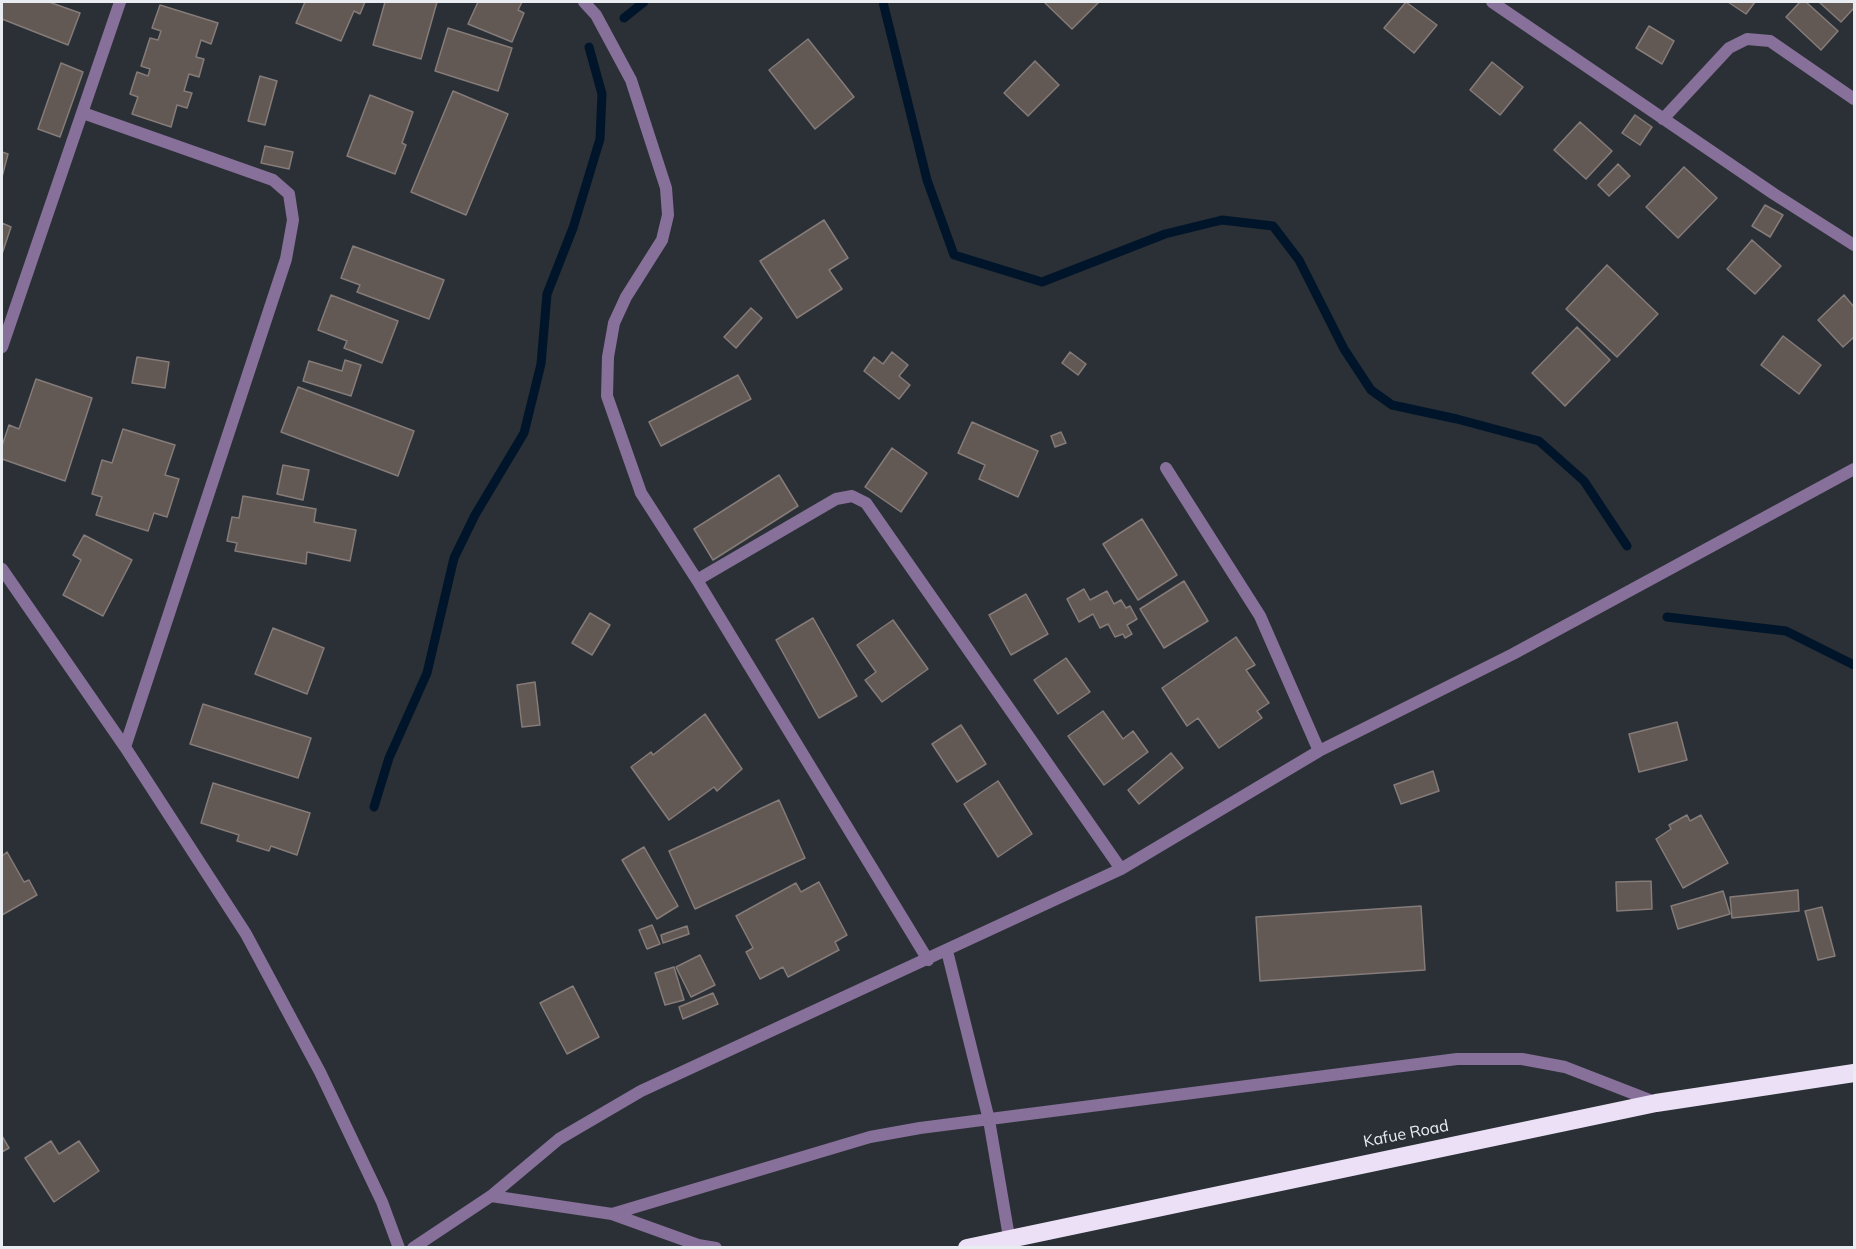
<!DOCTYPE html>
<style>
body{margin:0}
#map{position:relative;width:1856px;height:1249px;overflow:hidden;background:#2a3036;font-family:Mulish,sans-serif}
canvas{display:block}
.frame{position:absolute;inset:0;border:3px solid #e9edf1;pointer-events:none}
</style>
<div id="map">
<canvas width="1856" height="1249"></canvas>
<div class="frame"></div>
</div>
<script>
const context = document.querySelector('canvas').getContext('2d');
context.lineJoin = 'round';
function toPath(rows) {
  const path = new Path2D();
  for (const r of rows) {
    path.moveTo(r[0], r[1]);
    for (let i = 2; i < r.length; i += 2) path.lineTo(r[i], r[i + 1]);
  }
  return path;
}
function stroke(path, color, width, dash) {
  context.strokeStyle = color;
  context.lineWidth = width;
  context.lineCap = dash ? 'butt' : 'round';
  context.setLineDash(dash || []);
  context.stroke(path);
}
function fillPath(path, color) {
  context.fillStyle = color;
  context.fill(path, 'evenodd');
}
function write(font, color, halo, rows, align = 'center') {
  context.font = font + ' Mulish,sans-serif';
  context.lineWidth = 4.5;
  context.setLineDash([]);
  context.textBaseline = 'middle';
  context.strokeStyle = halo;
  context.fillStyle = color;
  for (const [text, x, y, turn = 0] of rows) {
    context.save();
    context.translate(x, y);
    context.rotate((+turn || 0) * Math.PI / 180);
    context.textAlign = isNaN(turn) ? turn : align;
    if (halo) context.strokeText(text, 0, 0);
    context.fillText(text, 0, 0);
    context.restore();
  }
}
stroke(toPath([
 [883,2,927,180,954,255,1042,282,1165,234,1222,220,1273,226,1299,260,1344,349,1371,390,1392,405,1457,419,1539,441,1584,481,1627,546],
 [624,18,644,2],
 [1667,617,1786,631,1854,665],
 [374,807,389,758,427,673,454,558,475,515,524,433,541,364,547,294,573,228,600,139,602,94,589,47]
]), '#00152a', 9);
const building = toPath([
 [2,2,49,2,80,13,68,45,2,19,2,2],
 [305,2,365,2,360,14,354,11,341,41,296,23,305,2],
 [385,2,437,2,421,59,373,45,385,2],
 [478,2,522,2,518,10,524,13,512,42,468,24,478,2],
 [1044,2,1099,2,1072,29,1044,2],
 [1406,2,1437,25,1414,53,1384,28,1406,2],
 [1728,2,1755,2,1746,14,1728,2],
 [1800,2,1806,2,1838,31,1821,50,1786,17,1800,2],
 [1819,2,1854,2,1854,8,1841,22,1819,2],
 [160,5,218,23,211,44,201,40,196,57,204,59,199,77,189,74,184,91,192,93,187,108,177,105,171,127,132,114,138,97,130,94,137,72,148,76,150,69,141,66,150,38,158,40,161,31,152,28,160,5],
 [1649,26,1674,41,1662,64,1636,48,1649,26],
 [448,28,512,48,498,91,435,71,448,28],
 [808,39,854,97,815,129,769,70,808,39],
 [1035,61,1059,85,1028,116,1004,93,1035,61],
 [1492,62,1523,87,1500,115,1470,90,1492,62],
 [61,63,83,72,60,137,38,129,61,63],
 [260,76,277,81,265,125,248,121,260,76],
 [453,91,508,114,466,215,411,192,453,91],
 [370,95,413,112,402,143,406,145,395,174,347,156,370,95],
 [1635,115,1652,127,1640,145,1622,133,1635,115],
 [1580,122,1612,151,1586,179,1554,150,1580,122],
 [265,146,293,152,289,169,261,163,265,146],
 [2,152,8,154,2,177,2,152],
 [1618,164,1630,176,1609,196,1598,185,1618,164],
 [1684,167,1717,198,1678,238,1646,207,1684,167],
 [1765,205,1783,215,1770,237,1752,226,1765,205],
 [824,220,848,258,829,270,842,289,797,318,760,261,824,220],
 [2,223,11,227,2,254,2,223],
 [1752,240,1781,266,1755,294,1727,269,1752,240],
 [353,246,444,280,429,319,357,292,360,285,341,278,353,246],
 [1607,265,1658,314,1617,357,1566,309,1607,265],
 [331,295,398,321,382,363,344,348,347,341,318,330,331,295],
 [1844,295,1854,307,1854,337,1843,347,1818,320,1844,295],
 [751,308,762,318,736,348,724,337,751,308],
 [1577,327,1610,360,1565,406,1532,373,1577,327],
 [1783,336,1821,365,1799,394,1761,365,1783,336],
 [892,352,908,365,899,376,910,385,899,399,864,371,874,357,883,364,892,352],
 [1070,352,1086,364,1078,375,1062,363,1070,352],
 [137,357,169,362,165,388,132,383,137,357],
 [345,360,361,365,351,396,303,381,309,361,342,371,345,360],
 [738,375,751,399,661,446,649,422,738,375],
 [36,379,92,398,65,481,2,459,2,446,9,425,19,429,36,379],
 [298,387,414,431,398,476,281,432,298,387],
 [972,422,1038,451,1018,497,979,479,985,465,958,453,972,422],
 [123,429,175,445,165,475,179,479,167,517,154,513,148,531,96,515,102,497,92,494,102,460,112,463,123,429],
 [1061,432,1066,443,1055,447,1051,436,1061,432],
 [892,448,927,473,901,512,865,487,892,448],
 [283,465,309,470,303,500,277,494,283,465],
 [779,475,798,506,713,560,694,529,779,475],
 [243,496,316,509,314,522,356,530,350,561,307,552,306,564,235,551,237,543,227,541,232,517,239,518,243,496],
 [1142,519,1177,575,1138,600,1103,544,1142,519],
 [84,535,132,560,103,616,63,595,81,560,73,555,84,535],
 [1184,581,1208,621,1164,648,1140,609,1184,581],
 [1084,589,1090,600,1107,591,1114,604,1121,600,1126,608,1130,606,1137,619,1127,625,1132,634,1125,638,1123,634,1115,637,1108,624,1100,628,1093,614,1079,622,1067,599,1084,589],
 [1026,594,1048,634,1011,655,989,615,1026,594],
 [590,613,610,625,592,655,572,643,590,613],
 [813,618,857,696,819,718,776,640,813,618],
 [893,620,928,669,882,702,865,680,876,672,857,645,893,620],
 [273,628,324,648,307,694,255,674,273,628],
 [1236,637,1255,665,1246,670,1269,703,1257,711,1262,718,1219,748,1198,718,1187,726,1162,688,1236,637],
 [1066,658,1090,692,1058,714,1034,680,1066,658],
 [535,682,540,725,522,727,517,685,535,682],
 [203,704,311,738,298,778,190,744,203,704],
 [1103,711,1123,739,1133,731,1148,752,1104,785,1068,736,1103,711],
 [705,714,742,769,717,791,714,787,669,820,631,767,651,752,653,755,705,714],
 [1677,722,1687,760,1639,772,1629,734,1677,722],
 [961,725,986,764,957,782,932,744,961,725],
 [1171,753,1183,768,1139,804,1128,790,1171,753],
 [1433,771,1439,791,1401,804,1394,785,1433,771],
 [998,781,1032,834,998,857,964,804,998,781],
 [213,783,310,813,297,855,271,846,269,851,237,841,239,835,201,823,213,783],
 [779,800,805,858,695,909,669,851,779,800],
 [1687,815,1690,821,1701,815,1728,863,1683,888,1656,839,1671,829,1669,825,1687,815],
 [644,847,678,906,657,919,622,860,644,847],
 [7,852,24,882,29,880,37,895,2,915,2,856,7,852],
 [1651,881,1652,909,1617,911,1616,882,1651,881],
 [819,882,847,935,835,942,839,950,788,977,783,967,760,979,746,952,753,948,736,916,796,883,801,892,819,882],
 [1798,890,1799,911,1732,918,1730,897,1798,890],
 [1723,891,1730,914,1678,929,1671,906,1723,891],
 [1421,906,1425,970,1260,981,1256,917,1421,906],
 [1822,907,1835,956,1818,960,1805,911,1822,907],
 [652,925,660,944,647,949,639,930,652,925],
 [687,926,689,934,663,943,661,935,687,926],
 [700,955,715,985,691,997,676,967,700,955],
 [674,967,684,1000,665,1005,655,973,674,967],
 [573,986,599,1037,567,1054,540,1003,573,986],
 [713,993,718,1004,683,1019,679,1007,713,993],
 [2,1136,9,1148,2,1152,2,1136],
 [51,1141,59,1154,79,1141,99,1171,54,1202,25,1158,51,1141]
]);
fillPath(building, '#625955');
stroke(building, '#857b78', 1.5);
stroke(toPath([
 [584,2,596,15,631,80,666,188,668,215,662,240,626,297,614,323,608,357,607,396,641,493,697,580,928,960],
 [1492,2,1774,194,1854,245],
 [83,113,273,180,289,194,293,220,286,259,125,747],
 [1663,119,1729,48,1747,39,1770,41,1854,99],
 [2,347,120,2],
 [1166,468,1260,616,1319,751],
 [2,569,125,747,246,934,320,1072,382,1202,399,1248],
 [697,580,836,499,852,496,866,503,1121,869],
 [947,951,989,1120,1009,1237],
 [491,1196,612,1214,698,1245,716,1248],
 [612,1214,870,1137,920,1128,1457,1059,1522,1059,1565,1067,1655,1102],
 [413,1248,491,1196,559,1139,641,1091,1121,869,1319,751,1513,654,1854,469]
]), '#877099', 12);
stroke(toPath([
 [967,1248,1656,1103,1854,1073]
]), '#ebe0f5', 18);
write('16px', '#e9edf1', '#2a3036', [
 ["Kafue Road",1406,1134,-11]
]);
</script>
